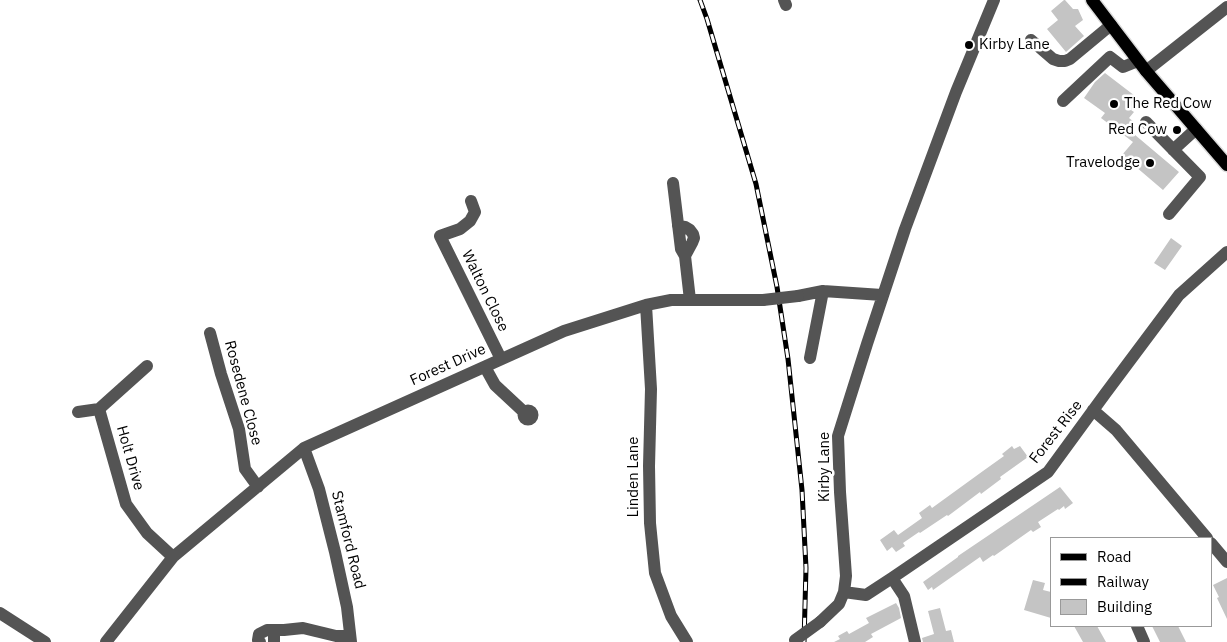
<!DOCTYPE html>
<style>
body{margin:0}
#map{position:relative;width:1227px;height:642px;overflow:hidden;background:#fff;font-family:"IBM Plex Sans",sans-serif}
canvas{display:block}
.legend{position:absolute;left:1050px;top:537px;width:162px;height:90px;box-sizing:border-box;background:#fff;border:1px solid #999;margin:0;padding:6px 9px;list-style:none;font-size:15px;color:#000}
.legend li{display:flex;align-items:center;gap:10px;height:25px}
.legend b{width:25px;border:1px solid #999}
</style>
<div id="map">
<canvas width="1227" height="642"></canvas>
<ul class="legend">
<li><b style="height:6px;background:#000"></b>Road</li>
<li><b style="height:6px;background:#000"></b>Railway</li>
<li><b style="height:14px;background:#c4c4c4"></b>Building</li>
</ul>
</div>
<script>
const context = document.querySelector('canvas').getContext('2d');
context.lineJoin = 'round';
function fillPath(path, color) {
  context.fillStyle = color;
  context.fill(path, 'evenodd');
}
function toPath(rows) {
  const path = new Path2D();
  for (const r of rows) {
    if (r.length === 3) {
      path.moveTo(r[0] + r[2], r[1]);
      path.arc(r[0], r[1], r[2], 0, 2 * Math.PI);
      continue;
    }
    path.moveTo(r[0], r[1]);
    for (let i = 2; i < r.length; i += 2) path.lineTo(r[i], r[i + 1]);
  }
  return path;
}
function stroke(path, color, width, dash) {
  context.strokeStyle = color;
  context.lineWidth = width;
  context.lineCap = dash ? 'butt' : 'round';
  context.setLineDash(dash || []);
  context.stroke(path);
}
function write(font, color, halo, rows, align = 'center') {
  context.font = font + ' "IBM Plex Sans",sans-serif';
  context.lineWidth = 5;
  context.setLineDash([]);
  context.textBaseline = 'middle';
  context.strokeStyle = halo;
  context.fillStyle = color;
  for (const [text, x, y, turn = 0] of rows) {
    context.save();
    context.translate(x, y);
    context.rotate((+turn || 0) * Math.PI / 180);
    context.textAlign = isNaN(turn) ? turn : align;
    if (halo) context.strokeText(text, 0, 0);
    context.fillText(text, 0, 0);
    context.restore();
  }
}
fillPath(toPath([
 [1064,0,1065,0,1073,9,1078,9,1083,20,1075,26,1084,36,1066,52,1047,29,1058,20,1051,11],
 [1105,73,1139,99,1131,110,1134,112,1129,118,1134,122,1128,129,1179,172,1163,190,1122,155,1133,142,1101,118,1105,113,1084,98,1095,82],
 [1171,238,1182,246,1165,270,1154,263],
 [1012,446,1014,449,1020,446,1028,457,1000,477,1001,479,981,494,980,492,948,516,947,515,920,533,919,532,903,543,905,546,896,552,892,547,887,551,880,540,894,530,898,535,922,518,919,513,930,505,932,508,983,471,1004,456,1002,454],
 [1060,487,1073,503,1065,509,1064,506,1059,510,1058,509,1038,522,1041,527,1033,532,1031,530,994,556,993,555,983,562,980,557,933,590,932,587,928,590,923,582,958,557,958,556],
 [1227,578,1227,619,1217,598,1219,597,1213,585],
 [1033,580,1045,583,1043,590,1051,592,1051,618,1024,610],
 [896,603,899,608,901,618,871,634,873,637,865,642,834,642,840,639,838,636,847,631,849,634,869,623,866,618],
 [940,608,946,631,951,630,954,642,923,642,922,638,934,634,928,611],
 [1074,626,1097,626,1106,642,1083,642],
 [1152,626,1178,626,1186,642,1160,642]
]), '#c4c4c4');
const major = toPath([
 [1092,0,1146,71,1227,165]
]);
stroke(major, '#dbdbdb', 15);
stroke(toPath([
 [784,0,786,5],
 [1031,40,1053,59,1059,61,1065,61,1070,59,1111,25],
 [1146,71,1227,7],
 [1063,101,1110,57,1123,67,1138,61],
 [1146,122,1200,177,1169,214],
 [1173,150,1196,129],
 [673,183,681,249,685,256],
 [471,201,475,212,470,221,460,229,440,236,501,359],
 [678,226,685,227,690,230,693,234,694,238,692,243,685,256,690,300],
 [798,296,823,291,882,295],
 [646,305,651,389,649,466,650,523,655,573,671,616,687,642],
 [210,333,221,374,239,429,245,469,258,487],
 [810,358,823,291],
 [147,366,99,409,126,504,147,533,173,557],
 [485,367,495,385,524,412],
 [1093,410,1116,430,1207,538],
 [528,415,4.5],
 [78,412,99,409],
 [304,448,319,489,335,552,347,607,351,642],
 [1211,543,1227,562],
 [892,578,904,596,915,642],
 [844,592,866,595,892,578,1048,472,1105,394,1179,295,1227,252],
 [0,613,45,642],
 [820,622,839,604,844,592,846,576,840,492,838,436,867,344,905,229,956,92,994,0],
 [1137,626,1144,642],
 [272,630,274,635,274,642],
 [106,642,173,557,304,448,564,331,646,305,671,300,763,300],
 [260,642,258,640,259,634,267,630,284,630,303,628,336,636,350,636]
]), '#545454', 12);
stroke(major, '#000', 12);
const rail = toPath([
 [700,0,707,19,756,184,777,287,788,359,802,490,806,568,804,642]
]);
stroke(rail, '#000', 5);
stroke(rail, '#fff', 3, [9]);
stroke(toPath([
 [763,300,798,296],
 [795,640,820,622]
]), '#545454', 12);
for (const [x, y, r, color] of [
 [969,45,5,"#000"],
 [1114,104,5,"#000"],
 [1177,130,5,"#000"],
 [1150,163,5,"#000"]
]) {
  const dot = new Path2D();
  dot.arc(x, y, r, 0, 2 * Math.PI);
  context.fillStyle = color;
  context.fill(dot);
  stroke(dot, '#fff', 2);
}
write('15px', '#000', '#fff', [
 ["Kirby Lane",979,45],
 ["The Red Cow",1124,104],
 ["Red Cow",1167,130,"right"],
 ["Travelodge",1140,163,"right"]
], 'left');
write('15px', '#000', '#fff', [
 ["Walton Close",485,291,64],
 ["Forest Drive",448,365,-24],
 ["Rosedene Close",243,393,75],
 ["Forest Rise",1056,432,-52],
 ["Holt Drive",130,458,74],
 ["Kirby Lane",825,467,-90],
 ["Linden Lane",634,477,-90],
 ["Stamford Road",348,540,76]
]);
</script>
